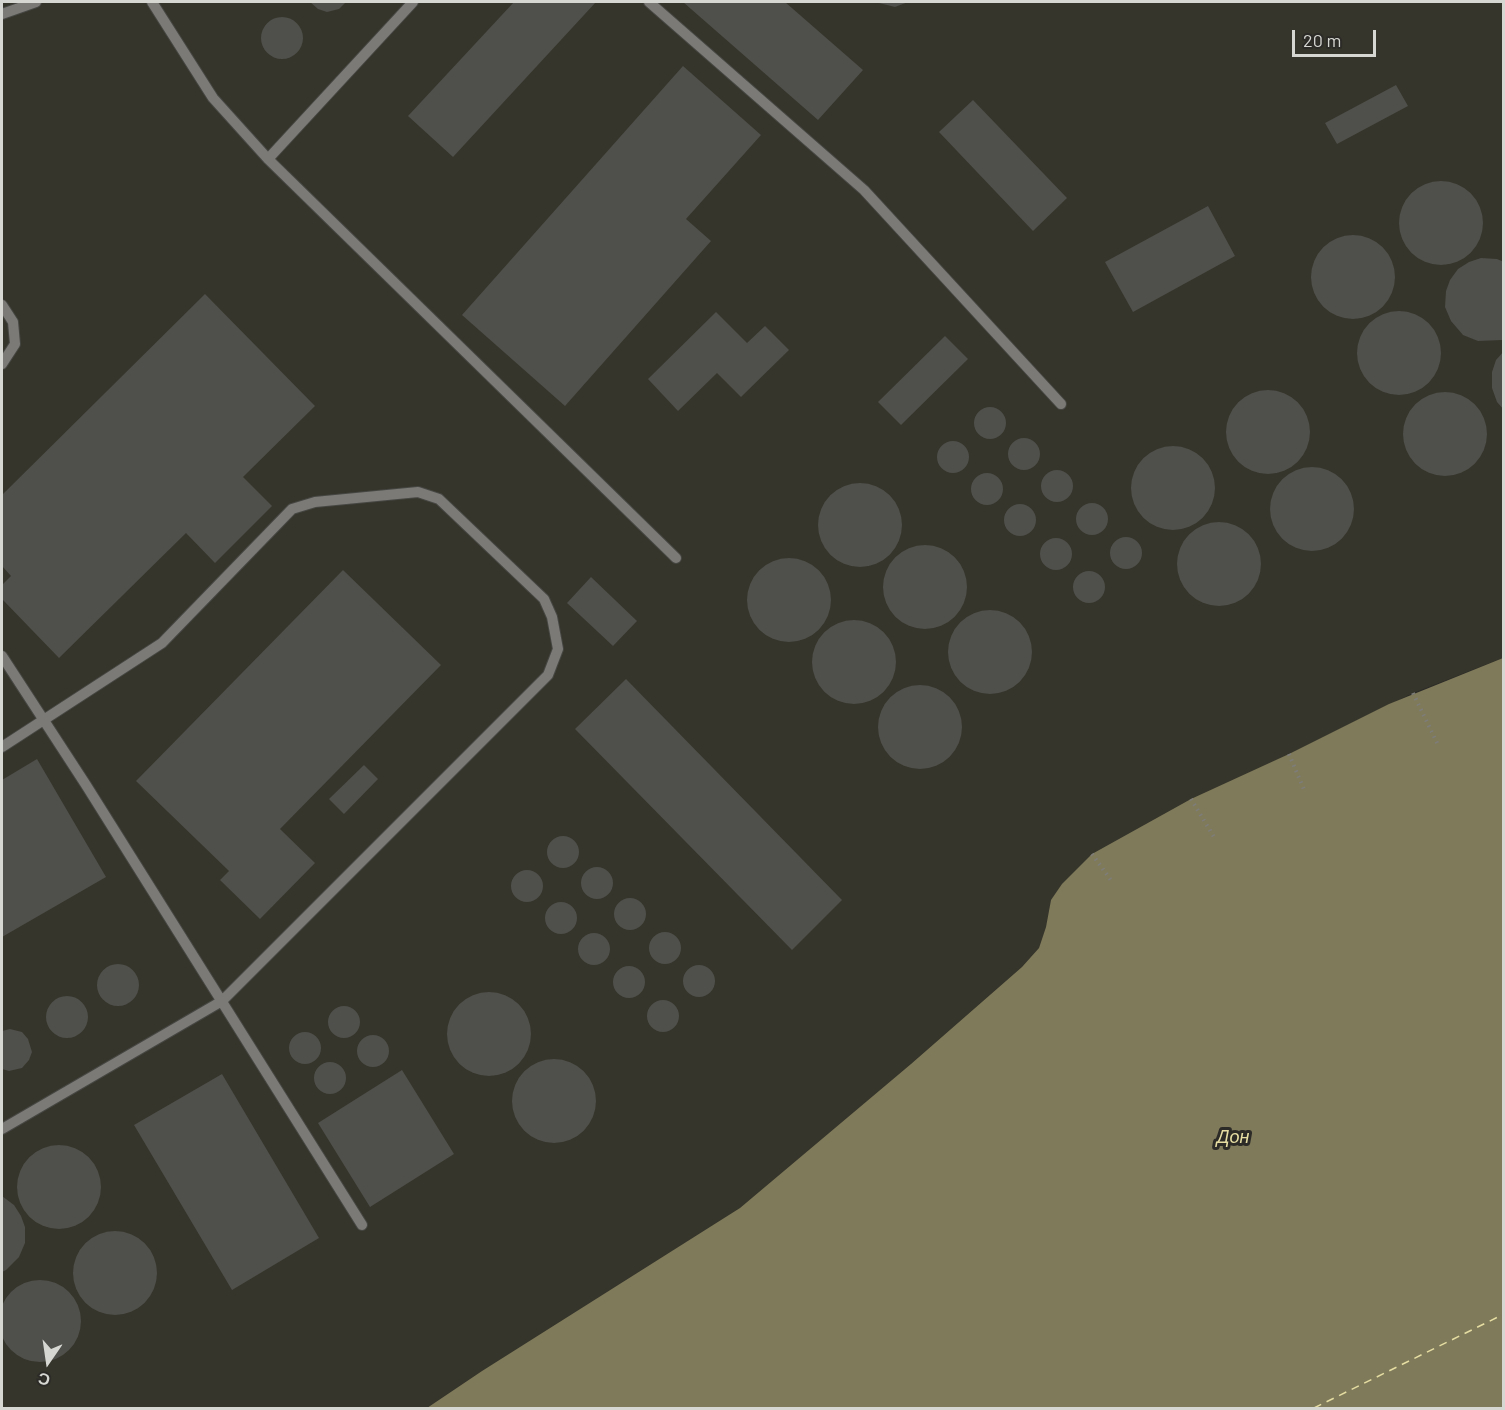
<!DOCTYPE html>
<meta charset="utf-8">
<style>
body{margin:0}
#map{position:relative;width:1505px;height:1410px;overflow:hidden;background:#2c2b28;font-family:Barlow,sans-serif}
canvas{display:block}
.frame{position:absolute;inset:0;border:3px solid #d6d6d3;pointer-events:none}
.north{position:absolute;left:18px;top:1332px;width:60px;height:60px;-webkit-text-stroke:4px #2c2b28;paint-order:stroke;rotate:193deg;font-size:16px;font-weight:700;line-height:24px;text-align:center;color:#d6d6d3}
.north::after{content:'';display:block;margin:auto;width:21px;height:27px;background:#d6d6d3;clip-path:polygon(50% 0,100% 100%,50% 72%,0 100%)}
.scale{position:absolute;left:1292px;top:30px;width:84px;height:27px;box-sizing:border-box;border:3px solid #d6d6d3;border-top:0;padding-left:8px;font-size:18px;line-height:21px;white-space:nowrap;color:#d6d6d3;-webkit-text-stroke:4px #2c2b28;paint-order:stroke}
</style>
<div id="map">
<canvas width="1505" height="1410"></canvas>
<div class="frame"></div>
<div class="north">С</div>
<div class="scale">20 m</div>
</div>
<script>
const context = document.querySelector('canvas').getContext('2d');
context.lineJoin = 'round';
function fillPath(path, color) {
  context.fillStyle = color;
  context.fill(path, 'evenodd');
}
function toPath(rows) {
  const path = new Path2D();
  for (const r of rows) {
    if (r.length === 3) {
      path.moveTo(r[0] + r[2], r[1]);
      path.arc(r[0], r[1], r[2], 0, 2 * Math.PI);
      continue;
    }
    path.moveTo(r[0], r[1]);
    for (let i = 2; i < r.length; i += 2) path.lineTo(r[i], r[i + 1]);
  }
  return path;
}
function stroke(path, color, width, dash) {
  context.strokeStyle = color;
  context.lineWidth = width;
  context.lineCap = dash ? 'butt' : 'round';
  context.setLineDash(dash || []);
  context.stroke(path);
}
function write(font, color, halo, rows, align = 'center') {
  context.font = font + ' Barlow,sans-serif';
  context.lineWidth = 6;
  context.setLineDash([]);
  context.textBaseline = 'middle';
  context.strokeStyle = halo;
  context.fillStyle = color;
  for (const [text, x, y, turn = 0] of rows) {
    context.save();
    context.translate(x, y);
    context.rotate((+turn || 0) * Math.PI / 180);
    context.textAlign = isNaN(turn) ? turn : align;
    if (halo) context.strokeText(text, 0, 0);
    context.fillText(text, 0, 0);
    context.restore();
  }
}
fillPath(toPath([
 [2,2,1503,2,1503,658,1413,693,1263,767,1051,900,1046,927,1039,948,1022,967,911,1064,740,1208,482,1371,427,1408,2,1408]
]), '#36352b');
fillPath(toPath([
 [1503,658,1503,1408,427,1408,482,1371,740,1208,911,1064,1022,967,1039,948,1046,927,1051,900,1062,884,1092,854,1191,799,1289,754,1389,704]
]), '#7f7a5a');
stroke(toPath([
 [1314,1408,1504,1314]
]), '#e5dda2', 1.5, [8, 6]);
fillPath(toPath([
 [310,2,346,2,339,9,327,12,318,9],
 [514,2,596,2,453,157,408,116],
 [683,2,785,2,863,70,818,120],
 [875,2,908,2,895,7],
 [282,38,21],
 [683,66,761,135,686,219,711,241,565,406,462,315],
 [1396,85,1408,106,1337,144,1325,123],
 [973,100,1067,198,1033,231,939,132],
 [1441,223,42],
 [1208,206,1235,256,1133,312,1105,262],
 [1353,277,42],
 [1481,258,1497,259,1504,262,1504,339,1502,340,1478,341,1463,335,1451,321,1445,307,1446,291,1450,280,1458,269,1469,262],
 [205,294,315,406,243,477,272,506,215,563,186,533,59,658,2,599,2,585,11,576,2,566,2,495],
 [1399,353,42],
 [716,312,747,343,765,326,789,350,741,397,717,373,678,411,648,379],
 [945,336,968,359,901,425,878,402],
 [1504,351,1504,410,1497,402,1492,388,1492,372,1496,360],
 [1268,432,42],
 [1445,434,42],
 [990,423,16],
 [1024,454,16],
 [953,457,16],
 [1173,488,42],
 [1312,509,42],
 [1057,486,16],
 [987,489,16],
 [860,525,42],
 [1092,519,16],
 [1020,520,16],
 [1219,564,42],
 [1126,553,16],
 [1056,554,16],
 [925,587,42],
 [789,600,42],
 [343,570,441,665,280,829,315,863,260,919,220,880,229,871,136,781],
 [1089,587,16],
 [591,577,637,621,613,646,567,603],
 [990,652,42],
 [854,662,42],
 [626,679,842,900,792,950,575,729],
 [920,727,42],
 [37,759,106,877,2,937,2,780],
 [364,765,378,779,344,814,329,799],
 [563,852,16],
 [597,883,16],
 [527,886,16],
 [630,914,16],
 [561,918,16],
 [665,948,16],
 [594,949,16],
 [118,985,21],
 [699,981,16],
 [629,982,16],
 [489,1034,42],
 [67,1017,21],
 [663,1016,16],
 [344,1022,16],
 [10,1029,22,1032,28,1039,32,1052,29,1060,22,1068,9,1071,2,1069,2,1031],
 [305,1048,16],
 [373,1051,16],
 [554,1101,42],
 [330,1078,16],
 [402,1070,454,1154,370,1207,318,1123],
 [222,1074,319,1238,232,1290,134,1125],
 [59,1187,42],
 [2,1196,14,1205,21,1216,25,1227,25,1243,19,1257,6,1270,2,1272],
 [115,1273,42],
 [40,1321,41]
]), '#4f4f4b');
const service = toPath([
 [152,2,213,98,268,159,676,558],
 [649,2,864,190,1061,404],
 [2,14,36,2],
 [268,159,413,2],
 [2,305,13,322,15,344,2,364],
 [2,656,86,785,362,1225],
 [2,747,162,643,292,509,315,502,418,492,439,499,544,599,552,617,558,649,548,675,222,1001,2,1129]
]);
stroke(service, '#464643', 12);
stroke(toPath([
 [1413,693,1439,747],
 [1289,754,1305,792],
 [1191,799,1214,837],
 [1092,854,1113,883]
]), '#7e7d7a', 4, [1.5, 4.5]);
stroke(service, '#7b7a76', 10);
write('italic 18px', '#e5dda2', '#2c2b28', [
 ["Дон",1233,1137]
]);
</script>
